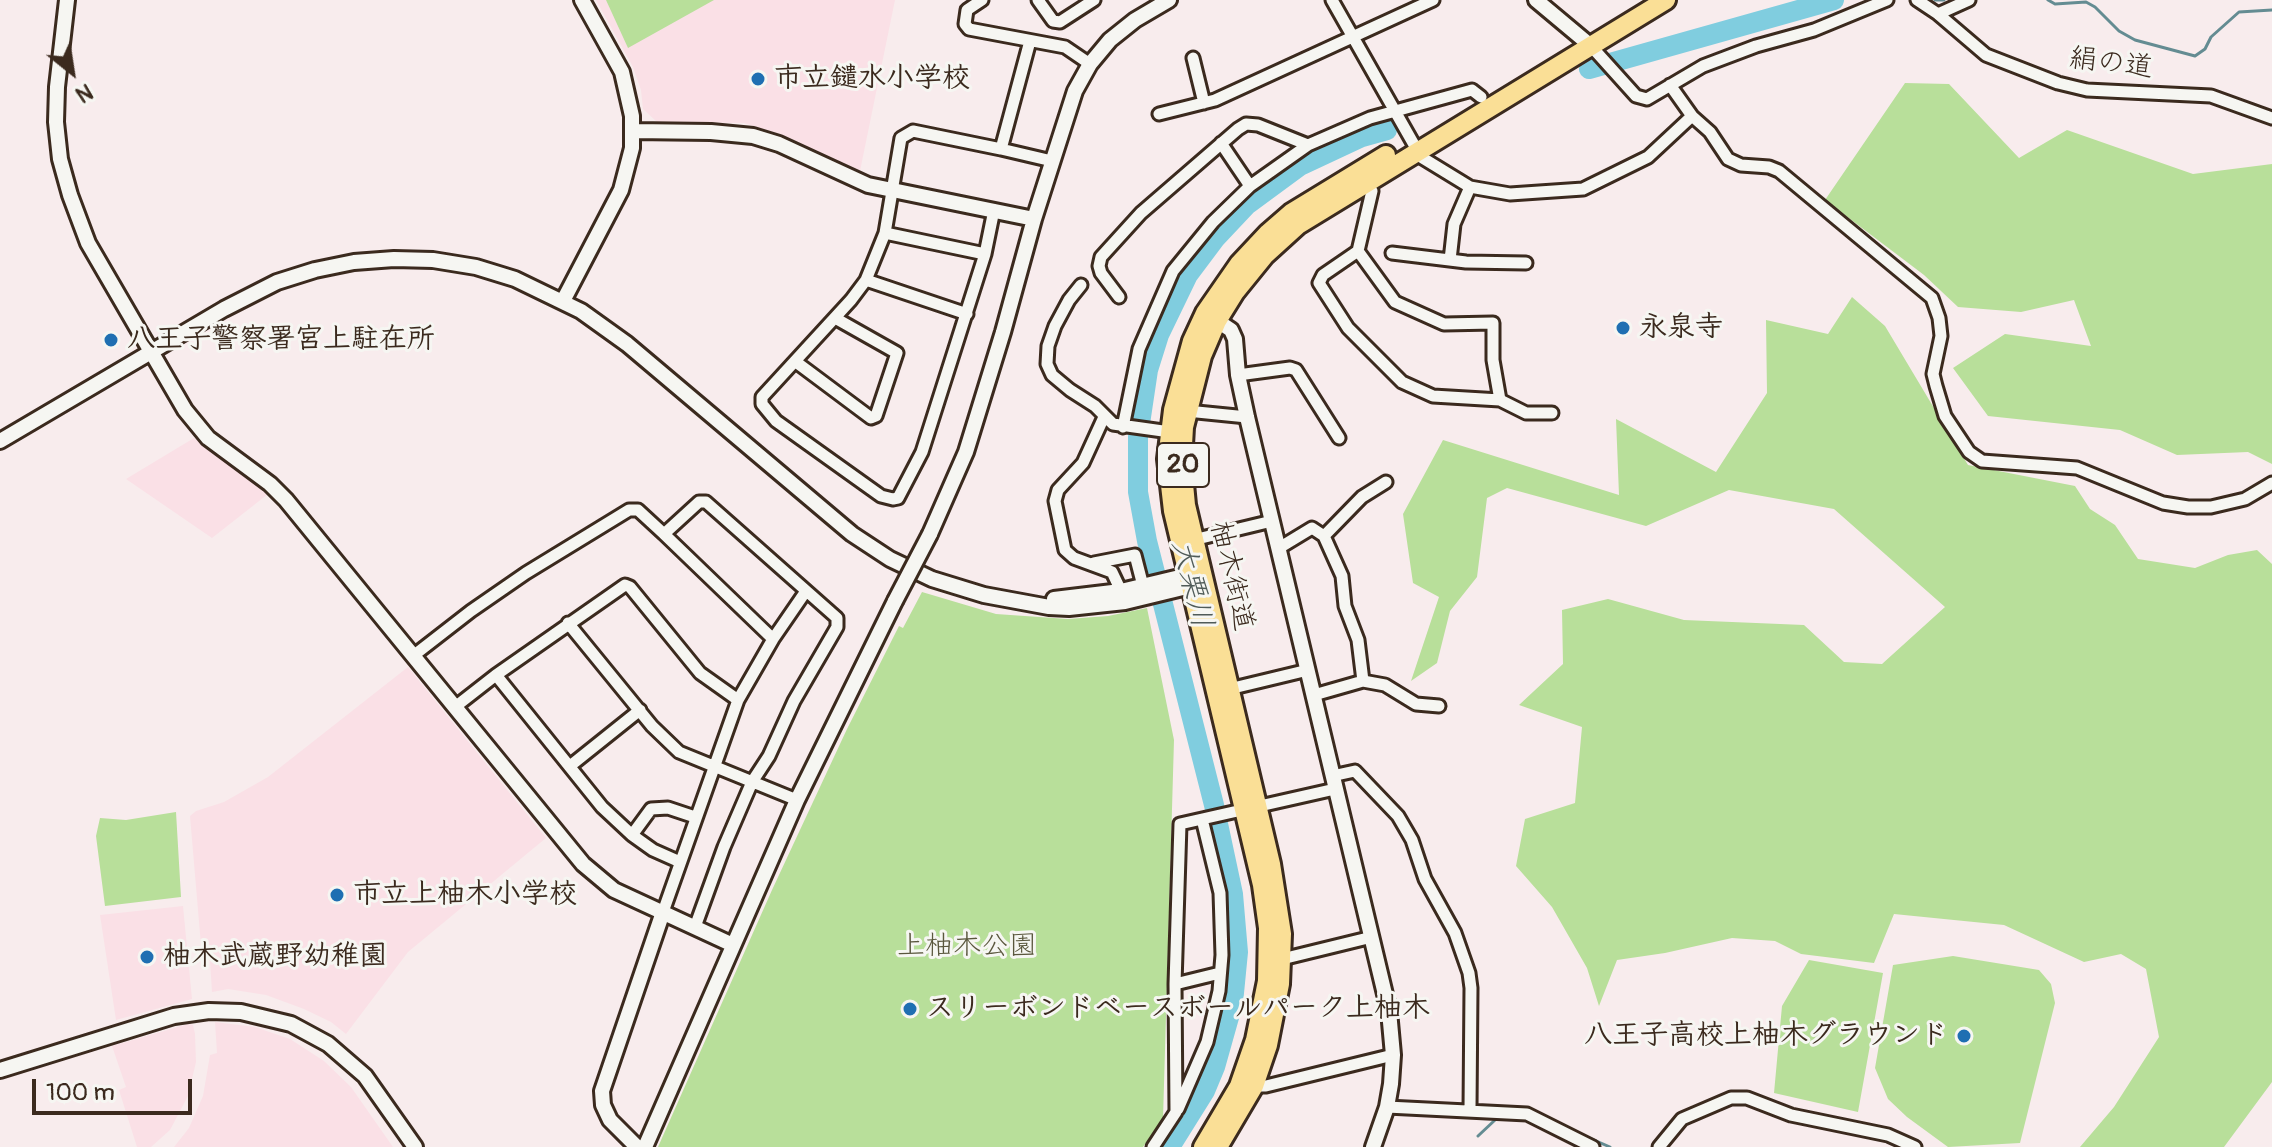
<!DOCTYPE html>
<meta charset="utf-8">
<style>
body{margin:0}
#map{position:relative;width:2272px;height:1147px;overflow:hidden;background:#f8eced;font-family:Pangolin,sans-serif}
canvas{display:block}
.north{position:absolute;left:32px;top:32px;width:80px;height:80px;-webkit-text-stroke:6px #f6f6f2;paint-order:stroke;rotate:150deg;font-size:22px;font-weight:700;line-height:32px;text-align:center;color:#3b2a1e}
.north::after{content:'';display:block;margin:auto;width:28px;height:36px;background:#3b2a1e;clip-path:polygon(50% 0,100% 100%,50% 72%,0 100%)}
.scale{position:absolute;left:32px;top:1079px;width:160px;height:36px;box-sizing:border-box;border:4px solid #3b2a1e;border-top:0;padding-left:10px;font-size:24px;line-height:28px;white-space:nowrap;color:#3b2a1e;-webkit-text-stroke:6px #f6f6f2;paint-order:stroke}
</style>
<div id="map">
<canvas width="2272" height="1147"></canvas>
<div class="north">N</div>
<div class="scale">100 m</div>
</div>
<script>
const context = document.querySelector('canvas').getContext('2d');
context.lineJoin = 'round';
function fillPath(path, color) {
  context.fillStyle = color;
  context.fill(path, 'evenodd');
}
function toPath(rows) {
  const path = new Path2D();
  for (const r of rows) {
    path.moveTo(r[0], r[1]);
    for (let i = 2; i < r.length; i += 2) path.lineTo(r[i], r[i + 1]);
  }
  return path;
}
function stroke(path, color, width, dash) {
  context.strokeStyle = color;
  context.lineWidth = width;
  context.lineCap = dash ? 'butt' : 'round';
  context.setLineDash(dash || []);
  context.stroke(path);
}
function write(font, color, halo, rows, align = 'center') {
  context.font = font + ' Pangolin,"Klee One",sans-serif';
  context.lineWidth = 6;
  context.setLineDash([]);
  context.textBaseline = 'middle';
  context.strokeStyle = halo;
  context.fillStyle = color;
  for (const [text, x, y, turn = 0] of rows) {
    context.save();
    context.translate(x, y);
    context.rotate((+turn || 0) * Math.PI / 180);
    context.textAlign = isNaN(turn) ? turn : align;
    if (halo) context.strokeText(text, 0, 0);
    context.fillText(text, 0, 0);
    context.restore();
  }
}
fillPath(toPath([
 [596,0,895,0,860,171,785,136,744,123,657,122,643,109,641,90,633,67],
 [194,438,268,494,212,538,126,479],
 [408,667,546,838,408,952,346,1034,331,1022,304,1009,266,995,228,989,212,992,210,961,202,957,190,816,196,811,224,802,268,777],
 [183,906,192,999,116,1020,100,915],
 [215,1022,255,1027,290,1039,324,1061,351,1087,393,1147,174,1147,189,1128,203,1096,210,1055,217,1053],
 [188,1024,193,1025,195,1034,196,1062,188,1096,170,1130,151,1147,137,1147,119,1090,126,1087,112,1046]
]), '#fae0e6');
fillPath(toPath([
 [606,0,714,0,628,48],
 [1905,83,1949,84,2019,158,2067,130,2193,174,2272,164,2272,464,2248,452,2177,455,2120,430,1988,416,1953,368,2005,334,2091,346,2074,300,2021,312,1958,307,1924,275,1825,200],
 [1852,297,1885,326,1968,465,2075,486,2090,509,2115,525,2138,559,2195,568,2228,555,2257,550,2272,564,2272,1082,2224,1147,2080,1147,2114,1107,2159,1037,2146,969,2121,954,2084,962,2004,925,1894,914,1874,963,1801,954,1775,941,1732,938,1665,953,1617,960,1599,1006,1587,968,1552,907,1516,866,1525,819,1575,803,1582,727,1519,705,1563,664,1562,610,1608,599,1684,620,1804,625,1844,662,1882,664,1945,607,1834,509,1729,490,1646,526,1507,488,1487,498,1477,577,1450,611,1437,663,1411,681,1439,597,1413,583,1403,514,1443,440,1619,495,1616,419,1716,472,1767,393,1766,320,1828,334],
 [922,592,996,614,1068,619,1108,616,1147,608,1174,740,1163,1119,1143,1147,658,1147,772,890,847,729,899,626,903,628],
 [176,812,181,897,105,906,96,836,100,818,126,820],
 [1953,956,2039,970,2051,984,2055,1003,2020,1143,1948,1147,1907,1117,1888,1099,1875,1068,1893,965],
 [1809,960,1883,973,1858,1112,1774,1093,1782,1006]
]), '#b8df9a');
stroke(toPath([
 [1935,0,1944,0],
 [2048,0,2055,4,2086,2,2095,7,2119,31,2135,40,2195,56,2205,49,2211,37,2239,12,2272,10],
 [1562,1126,1610,1147],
 [1478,1136,1495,1120]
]), '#648c92', 3);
stroke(toPath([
 [1589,69,1834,0],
 [1170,1147,1205,1091,1215,1067,1233,1003,1238,952,1233,894,1214,805,1147,541,1138,492,1138,437,1148,370,1159,335,1188,275,1215,239,1247,205,1300,166,1362,137,1387,130]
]), '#80cddf', 20);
const minor = toPath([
 [982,0,967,10,965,24,969,29,1065,47,1090,64],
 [1038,0,1053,21,1060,22,1094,0],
 [1332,0,1421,157,1470,187,1510,194,1583,189,1648,157,1692,116],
 [1917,0,1938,14,1986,55,2058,83,2087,90,2211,96,2272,118],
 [1938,14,1969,0],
 [1591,46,1636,96,1647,99,1703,66,1756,46,1814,30,1887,0],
 [1193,58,1204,103],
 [1670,85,1692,116,1710,132,1728,159,1741,165,1769,167,1779,171,1932,298,1939,318,1941,336,1933,374,1936,386,1945,416,1969,452,1982,461,2077,468,2163,503,2188,507,2211,507,2245,499,2272,483],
 [1159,114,1215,100,1433,0],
 [1221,143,1250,186],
 [1001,149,1052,161],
 [1366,181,1372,191,1358,251,1395,302,1444,324,1493,323,1493,360,1500,400,1526,413,1552,413],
 [994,210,985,254,922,452,898,498,893,499,881,496,776,421,762,404,762,397,851,300,866,280,885,233,901,138,913,131,1001,149,1030,41],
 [885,233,985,254],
 [1358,251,1323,275,1319,283,1348,328,1402,382,1433,396,1500,400],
 [1392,253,1466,262,1526,263],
 [1450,260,1454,224,1470,187],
 [866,280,967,314],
 [1081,285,1069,300,1055,326,1048,346,1047,364,1052,375,1070,390,1095,406,1113,424,1170,432],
 [1119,297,1101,273,1099,266,1101,257,1141,213,1238,129,1246,124,1258,125,1308,145,1370,118,1472,90,1481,97],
 [796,362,871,418,876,416,897,353,835,318],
 [1238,375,1290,368,1296,370,1339,438],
 [1187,411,1247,417],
 [1104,417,1083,463,1058,490,1055,501,1065,550,1074,558,1112,572,1121,591],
 [1123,427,1139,349,1173,271,1213,222,1250,186,1308,145],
 [664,534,773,639],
 [1324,536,1362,497,1386,482],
 [1193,540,1272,521],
 [1279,548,1312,528,1324,536,1342,576,1345,606,1358,640,1363,681],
 [1094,563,1135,555,1143,586],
 [568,623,652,726,679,752,797,800],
 [413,656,471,611,526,573,629,510,638,510,664,534,699,502,706,502,837,618,837,627,794,701,769,756,752,782,724,847,695,927],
 [1229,689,1308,670],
 [1314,695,1363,681,1385,685,1416,704,1439,706],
 [455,707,496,675],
 [570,766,640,710],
 [1332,776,1355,771,1398,816,1412,840,1425,879,1455,933,1469,973,1471,988,1470,1109],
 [632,835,651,809,668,808,695,817],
 [680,862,653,850,632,835,602,807,496,675,625,585,630,587,700,673,738,700],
 [663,912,738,700,773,639,806,591],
 [1282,959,1372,937],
 [1175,984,1220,973],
 [1254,1086,1266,1086,1393,1055],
 [1387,1107,1527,1114,1593,1147],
 [1178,1109,1207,1042,1219,991,1222,955,1220,893,1202,819],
 [1153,1147,1176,1112,1175,984,1180,824,1335,789],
 [1659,1147,1682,1119,1731,1098,1747,1098,1791,1115,1888,1135,1915,1147]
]);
const tertiary = toPath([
 [67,0,57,87,56,122,60,159,70,195,88,243,185,410,208,438,270,484,286,500,583,864,614,890,733,945],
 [1536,0,1591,46],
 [633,131,711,132,753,136,779,144,868,185,1034,219],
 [563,301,621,190,632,148,632,116,622,72,582,0],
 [1210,316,1231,330,1235,339,1238,375,1247,417,1389,1011,1393,1055,1391,1084,1387,1107,1373,1147],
 [0,441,224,309,277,282,315,270,354,262,394,259,433,260,476,267,515,279,581,311,627,344,852,534,890,559,932,579,984,595,1049,607,1069,608,1125,602,1191,586,1199,581],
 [930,534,966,452,1003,332,1034,219,1075,91,1090,64,1110,40,1135,20,1169,0],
 [1054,599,1121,591,1188,575,1199,577],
 [0,1070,174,1016,209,1011,241,1012,291,1024,328,1044,365,1076,415,1147],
 [637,1147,610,1120,603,1105,602,1091,663,912],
 [645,1147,797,800,895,601]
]);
const primary = toPath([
 [1203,1147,1239,1086,1255,1040,1267,981,1268,928,1262,885,1173,511,1167,459,1173,410,1192,341,1205,313,1239,264,1268,233,1291,213,1386,155],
 [1218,1147,1254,1086,1268,1045,1280,984,1282,934,1271,864,1186,505,1182,463,1184,427,1202,356,1217,321,1235,292,1265,255,1298,225,1666,0]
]);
stroke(minor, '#3b2a1e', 17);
stroke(tertiary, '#3b2a1e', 20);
stroke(primary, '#3b2a1e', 24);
stroke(minor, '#f6f6f2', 11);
stroke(tertiary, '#f6f6f2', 14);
stroke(primary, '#fadf96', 18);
const tertiaryBridge = toPath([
 [895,601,930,534]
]);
stroke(tertiaryBridge, '#3b2a1e', 20, []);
stroke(tertiaryBridge, '#f6f6f2', 14);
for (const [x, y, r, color] of [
 [758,79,8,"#1f6fb2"],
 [1623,328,8,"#1f6fb2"],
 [111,340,8,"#1f6fb2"],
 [337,895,8,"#1f6fb2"],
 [147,957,8,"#1f6fb2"],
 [910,1009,8,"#1f6fb2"],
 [1964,1036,8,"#1f6fb2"]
]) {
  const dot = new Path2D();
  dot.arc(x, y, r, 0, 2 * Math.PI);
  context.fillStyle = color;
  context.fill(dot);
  stroke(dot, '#f6f6f2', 3);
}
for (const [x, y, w] of [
 [1183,465,52]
]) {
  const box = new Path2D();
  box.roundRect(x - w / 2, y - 22, w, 44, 6);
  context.fillStyle = '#f6f6f2';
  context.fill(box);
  stroke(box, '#3b2a1e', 2);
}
write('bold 26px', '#3b2a1e', null, [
 ["20",1183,465]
]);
write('28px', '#3b2a1e', '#f6f6f2', [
 ["絹の道",2111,64,7],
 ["柚木街道",1231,576,77]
]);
write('bold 28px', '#3b2a1e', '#f6f6f2', [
 ["市立鑓水小学校",774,79],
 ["永泉寺",1639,328],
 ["八王子警察署宮上駐在所",127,340],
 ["市立上柚木小学校",353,895],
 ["柚木武蔵野幼稚園",163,957],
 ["スリーボンドベースボールパーク上柚木",926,1009],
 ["八王子高校上柚木グラウンド",1948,1036,"right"]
], 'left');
write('28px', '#5a573d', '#f6f6f2', [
 ["上柚木公園",967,947]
]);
write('italic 30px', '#505b58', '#f6f6f2', [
 ["大栗川",1191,584,76]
]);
</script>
